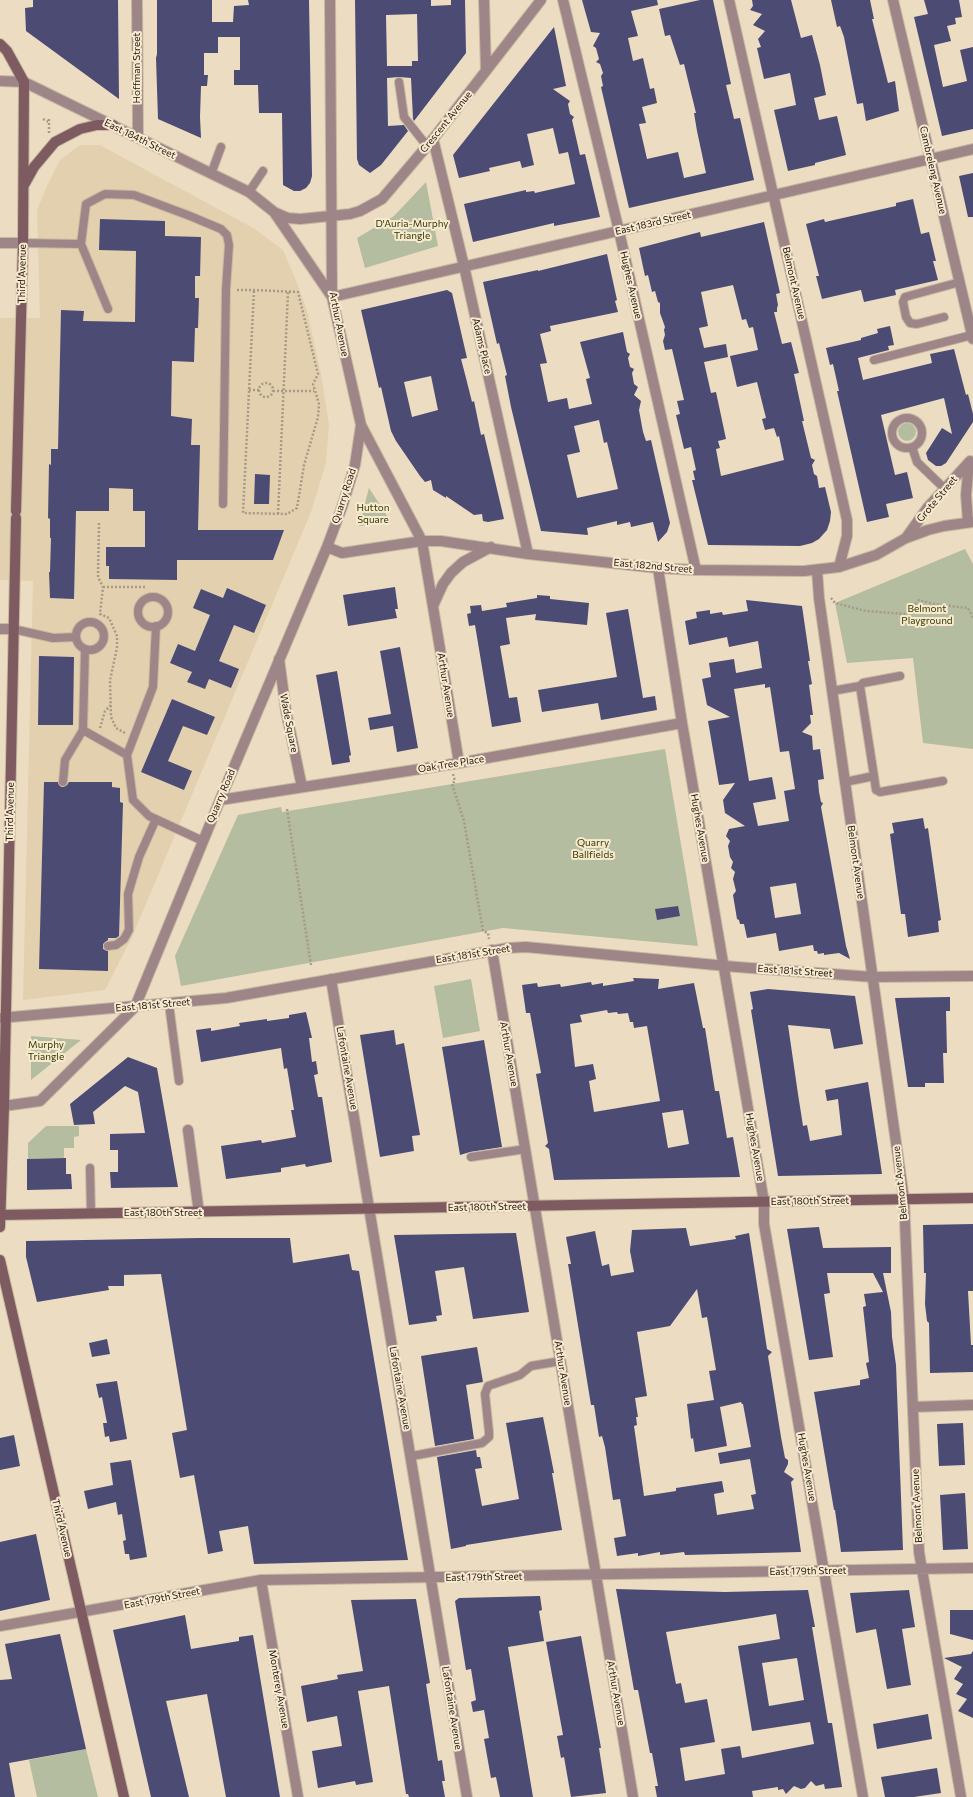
<!DOCTYPE html>
<style>
body{margin:0}
canvas{display:block;background:#ecdcc2}
</style>
<canvas width="973" height="1797"></canvas>
<script>
const context = document.querySelector('canvas').getContext('2d');
context.lineJoin = 'round';
function fillPath(path, color) {
  context.fillStyle = color;
  context.fill(path, 'evenodd');
}
function toPath(rows) {
  const path = new Path2D();
  for (const r of rows) {
    if (r.length === 3) {
      path.moveTo(r[0] + r[2], r[1]);
      path.arc(r[0], r[1], r[2], 0, 2 * Math.PI);
      continue;
    }
    path.moveTo(r[0], r[1]);
    for (let i = 2; i < r.length; i += 2) path.lineTo(r[i], r[i + 1]);
  }
  return path;
}
function stroke(path, color, width, dash) {
  context.strokeStyle = color;
  context.lineWidth = width;
  context.lineCap = dash ? 'butt' : 'round';
  context.setLineDash(dash || []);
  context.stroke(path);
}
function write(font, color, halo, rows, align = 'center') {
  context.font = font + ' Commissioner,sans-serif';
  context.lineWidth = 4;
  context.setLineDash([]);
  context.textBaseline = 'middle';
  context.strokeStyle = halo;
  context.fillStyle = color;
  for (const [text, x, y, turn = 0] of rows) {
    context.save();
    context.translate(x, y);
    context.rotate((+turn || 0) * Math.PI / 180);
    context.textAlign = isNaN(turn) ? turn : align;
    if (halo) context.strokeText(text, 0, 0);
    context.fillText(text, 0, 0);
    context.restore();
  }
}
fillPath(toPath([
 [80,145,100,145,255,229,283,250,296,280,307,311,321,374,329,425,326,463,311,512,132,937,105,990,23,1000,33,581,0,580,0,318,40,318,37,210,48,184,60,160]
]), '#e3d0af');
fillPath(toPath([
 [426,182,438,246,365,268,357,238,394,216],
 [907,432,9],
 [369,488,391,522,359,526],
 [965,549,973,564,973,749,923,743,913,658,847,663,835,603],
 [665,749,698,946,503,928,181,986,175,956,238,815,281,807,282,812],
 [471,979,480,1031,443,1038,434,986],
 [31,1036,81,1040,31,1080],
 [46,1126,79,1126,79,1136,74,1137,74,1148,64,1148,64,1158,28,1159,28,1143],
 [86,1749,98,1797,37,1797,29,1760]
]), '#b4bd9f');
fillPath(toPath([
 [33,0,118,0,119,99,26,31,25,8,33,7],
 [157,0,212,0,212,22,233,22,234,6,249,5,248,0,309,0,312,176,310,183,306,188,300,191,294,191,283,185,282,113,259,113,258,85,234,85,234,70,240,70,240,37,218,37,218,53,204,53,204,75,208,75,207,86,201,86,200,117,201,138,158,119,156,58,157,54],
 [355,0,431,0,431,6,451,5,451,0,465,0,466,53,414,121,413,119,411,78,399,77,387,78,388,126,404,125,408,131,381,165,370,173,359,165,357,159],
 [417,14,418,61,412,61,412,66,387,66,386,15],
 [582,0,657,0,658,5,631,11,638,36,628,38,633,61,643,58,650,89,654,88,657,103,642,107,646,123,639,124,647,159,678,152,684,178,706,173,697,131,694,113,696,113,684,64,680,65,670,35,665,36,659,9,700,0,713,0,731,84,726,85,734,119,740,118,754,180,629,208,604,100,601,87,603,86,601,76,603,73,600,64,596,62,599,59,596,48,593,46,600,33,591,32],
 [752,0,791,0,801,38,812,35,820,65,826,95,814,98,819,120,837,116,846,155,815,163,815,165,788,171,774,110,796,105,790,73,764,79,757,48,761,47,758,39,765,31,753,25,762,14,750,10,753,6],
 [831,0,870,0,874,19,872,19,888,83,895,81,899,111,866,121,863,103,857,104,844,37,840,26,837,27],
 [924,0,959,0,962,17,955,18,956,24,947,26,951,41,934,45,943,87,967,81,960,50,973,47,973,129,942,136,914,17,928,14],
 [554,27,566,86,553,89,570,101,568,104,570,114,574,117,572,120,580,155,585,154,600,217,554,226,554,223,473,242,464,204,526,190,526,192,534,191,535,193,575,184,568,152,559,154,553,128,527,134,534,165,522,168,520,161,489,168,490,171,459,178,453,155],
 [973,173,973,217,968,217,959,176],
 [913,199,921,234,929,232,936,261,933,261,938,280,895,290,896,295,864,302,861,290,822,299,816,276,819,276,806,224,824,219,825,222,896,206,896,203],
 [100,219,165,221,165,236,201,237,200,276,195,276,195,298,199,298,198,328,195,328,194,362,172,361,171,416,192,419,191,445,200,445,198,530,284,530,273,560,177,560,177,580,109,579,109,566,106,566,106,547,145,547,145,511,133,511,133,489,109,488,109,511,76,511,74,599,50,598,49,572,50,572,51,538,50,538,50,519,48,518,49,464,51,465,51,449,58,449,61,310,84,311,83,321,135,322,136,251,99,250],
 [764,222,780,293,776,294,778,305,777,308,777,312,774,312,782,344,791,342,799,373,794,374,804,421,802,421,811,458,815,460,812,465,814,474,817,476,819,488,825,487,831,512,830,521,827,530,819,539,812,543,800,546,708,545,692,480,695,480,693,471,696,470,691,447,684,449,676,415,680,414,677,401,684,400,672,349,665,350,663,341,665,335,664,330,665,327,660,313,660,303,658,302,655,291,652,292,648,275,645,276,639,248,700,232,701,237],
 [733,285,742,320,746,319,749,328,753,327,758,350,730,356,737,387,757,382,766,418,762,419,765,430,774,428,777,437,779,436,784,460,721,476,716,449,720,448,718,441,726,439,716,392,711,393,704,362,728,357,726,344,704,348,699,328,708,326,701,292],
 [607,254,617,300,615,301,618,312,550,326,551,331,540,334,547,363,540,364,548,402,567,398,569,409,592,404,586,379,590,378,580,342,623,332,627,352,630,354,628,358,630,367,634,369,632,373,634,384,638,387,634,395,641,401,639,410,643,432,646,441,651,440,670,523,667,532,658,542,653,522,631,527,630,522,617,525,617,521,587,528,588,535,541,531,511,407,505,376,507,375,499,343,497,344,483,282,538,270,538,271],
 [599,420,604,443,607,442,618,489,577,498,567,455,580,452,574,426],
 [447,290,452,293,467,358,461,359,466,378,472,402,474,401,481,435,484,434,504,519,488,522,483,521,482,514,474,515,446,496,446,498,433,490,431,480,425,482,420,476,396,441,391,431,381,387,379,388,361,310],
 [431,376,438,410,412,417,404,382],
 [890,326,894,345,888,346,889,350,858,358,863,380,932,363,930,354,954,349,966,395,968,394,973,414,973,422,946,463,941,466,936,466,928,460,926,453,942,428,952,434,944,398,881,415,895,475,907,472,913,498,886,504,889,517,867,522,837,391,839,391,833,364,830,365,826,348,861,340,861,338,878,333,877,329],
 [255,474,270,475,269,504,254,504],
 [395,587,398,609,395,609,397,618,348,626,343,595],
 [227,588,266,605,254,633,234,625,219,661,239,669,231,688,209,679,205,689,187,682,192,672,170,663,178,644,195,651,210,615,193,608,201,589,223,598],
 [537,595,550,596,550,599,589,603,587,625,535,620,536,614,506,618,510,644,500,646,509,698,517,697,521,722,492,727,475,625,469,626,467,614,471,613,470,606,481,605,482,611,507,607,506,603,537,598],
 [746,600,802,606,810,661,808,661,812,684,809,685,813,715,810,715,811,723,802,732,812,736,813,750,820,749,824,779,818,780,819,792,821,802,823,803,821,807,846,946,850,959,839,953,824,955,824,953,818,954,817,951,814,951,813,945,779,951,776,933,747,938,744,924,740,924,739,920,737,919,733,895,736,891,733,879,735,872,731,868,733,862,730,857,728,846,730,841,726,836,729,829,745,826,725,813,723,800,735,783,719,785,708,721,730,717,707,705,702,679,711,677,709,663,734,659,736,673,762,668,758,641,729,647,727,637,689,645,685,621,697,618,696,612,710,610,710,614,722,612,723,615,748,611],
 [765,684,765,688,770,687,780,752,789,751,795,789,784,791,789,821,758,826,753,803,776,799,772,777,749,781,734,689],
 [796,883,801,914,775,918,770,887],
 [628,609,643,698,655,696,657,710,601,720,598,703,542,712,538,690,617,677,606,613],
 [400,647,418,748,397,752,393,726,370,730,368,718,391,714,380,651],
 [39,656,74,657,73,725,38,725],
 [337,671,351,755,349,756,350,762,332,765,316,675],
 [172,699,215,717,207,735,183,726,168,761,192,771,184,790,141,772],
 [44,782,58,782,60,786,63,787,67,785,69,782,112,782,112,787,120,788,120,802,123,803,119,936,116,938,108,938,108,940,103,944,103,949,108,951,108,971,39,969],
 [923,818,925,829,928,828,941,920,938,921,939,932,908,937,905,914,901,914,890,834,894,833,892,823],
 [678,906,680,916,657,920,655,909],
 [633,978,659,979,658,989,694,983,703,1028,705,1028,715,1091,719,1091,727,1138,733,1137,740,1177,554,1180,549,1149,545,1146,548,1143,536,1074,541,1073,530,1013,526,1013,522,985,537,983,538,987,560,984,561,987,591,982,592,985,603,983,603,986,634,981],
 [607,1010,608,1013,617,1012,618,1014,628,1013,630,1022,633,1022,634,1028,647,1026,660,1101,594,1112,589,1081,596,1079,593,1064,575,1067,570,1024,582,1022,580,1015],
 [683,1110,689,1144,668,1148,662,1113],
 [768,989,855,996,863,1044,834,1049,830,1029,788,1025,798,1094,803,1126,807,1125,810,1141,842,1135,838,1099,827,1101,825,1090,868,1082,882,1174,778,1176,751,1010,753,1009,750,992],
 [950,997,950,1011,946,1011,947,1053,943,1053,944,1083,925,1083,925,1087,908,1087,895,998],
 [306,1012,312,1038,309,1038,312,1062,316,1061,318,1074,314,1075,318,1097,322,1097,332,1162,306,1167,305,1164,281,1168,281,1172,226,1179,221,1146,261,1140,262,1143,296,1137,291,1110,294,1110,287,1068,284,1069,281,1048,201,1062,196,1030,211,1028,211,1031,240,1026,239,1023,267,1019,267,1021,289,1018,289,1015],
 [394,1030,396,1045,404,1043,420,1135,412,1136,414,1151,380,1157,360,1035],
 [484,1040,502,1147,470,1152,460,1155,442,1047],
 [128,1057,157,1068,178,1187,111,1188,110,1172,118,1172,118,1150,110,1150,110,1134,145,1133,138,1092,125,1086,93,1112,95,1124,74,1125,70,1104],
 [66,1158,66,1174,71,1174,72,1189,27,1190,27,1159],
 [973,1224,973,1291,968,1291,971,1345,973,1345,973,1372,930,1373,929,1323,927,1321,925,1304,926,1273,924,1273,923,1225],
 [819,1227,823,1248,891,1247,891,1273,883,1273,891,1312,892,1337,896,1365,903,1550,841,1552,835,1510,834,1510,814,1392,860,1385,860,1380,869,1378,866,1363,869,1362,863,1307,866,1306,864,1294,883,1292,873,1273,827,1273,830,1293,824,1294,833,1357,809,1360,787,1229],
 [686,1228,690,1246,736,1239,735,1236,749,1233,767,1349,772,1352,768,1356,781,1437,785,1458,788,1460,788,1464,784,1472,794,1479,791,1482,801,1552,685,1555,684,1552,660,1555,660,1552,638,1556,638,1553,617,1556,614,1538,626,1536,620,1499,613,1500,605,1447,602,1436,599,1437,594,1405,591,1405,568,1264,571,1264,566,1237,595,1231,602,1266,609,1264,611,1276,634,1272,630,1251,632,1230],
 [697,1289,702,1318,707,1317,716,1370,709,1371,714,1400,687,1404,691,1439,693,1438,695,1452,727,1446,720,1407,741,1402,742,1404,743,1404,751,1447,718,1453,720,1464,750,1459,756,1494,751,1495,754,1509,717,1515,714,1494,724,1492,722,1481,676,1488,676,1491,644,1496,634,1426,637,1425,636,1417,638,1417,635,1398,647,1396,637,1332,670,1326],
 [516,1233,529,1312,473,1319,464,1267,435,1271,442,1315,436,1316,437,1321,409,1325,394,1235],
 [200,1238,290,1238,293,1263,349,1254,352,1270,359,1271,408,1560,254,1564,248,1526,219,1531,223,1551,208,1554,194,1475,180,1478,172,1433,187,1430,161,1274,124,1275,124,1286,108,1286,109,1290,37,1302,26,1257,26,1241],
 [107,1339,110,1354,92,1357,89,1343],
 [477,1347,483,1382,466,1385,474,1439,435,1446,421,1356],
 [117,1381,127,1439,110,1442,109,1436,105,1437,103,1423,107,1423,102,1397,99,1398,96,1384],
 [543,1417,554,1473,552,1473,562,1530,466,1545,466,1546,451,1549,437,1457,476,1450,477,1457,480,1457,482,1468,475,1469,482,1506,519,1499,506,1423],
 [963,1423,965,1465,939,1466,937,1424],
 [14,1435,20,1466,0,1470,0,1438],
 [131,1460,147,1557,130,1560,129,1554,125,1554,123,1541,126,1540,122,1514,118,1515,116,1502,88,1509,84,1491,113,1485,110,1463],
 [965,1493,968,1549,943,1550,940,1495],
 [36,1534,50,1600,0,1611,0,1542],
 [616,1589,725,1592,808,1590,815,1627,812,1627,828,1723,832,1723,842,1787,825,1789,824,1784,816,1786,811,1781,805,1788,801,1789,794,1786,786,1794,783,1789,778,1790,778,1787,752,1791,753,1797,657,1797,655,1786,658,1786,652,1753,650,1753,638,1690,634,1690],
 [776,1614,780,1639,738,1646,752,1731,810,1722,814,1744,742,1758,740,1746,721,1749,725,1774,685,1781,680,1748,715,1742,707,1699,685,1703,681,1683,676,1684,666,1632],
 [797,1658,804,1700,769,1706,762,1663],
 [909,1590,915,1627,902,1629,911,1685,887,1689,876,1629,856,1633,850,1593],
 [540,1596,542,1610,539,1611,544,1641,508,1647,533,1797,500,1797,496,1777,491,1778,484,1739,489,1738,484,1710,473,1712,471,1702,476,1700,471,1669,466,1670,455,1601,459,1598],
 [416,1599,430,1683,426,1684,438,1761,442,1760,445,1781,442,1781,445,1797,409,1797,408,1794,406,1794,389,1686,358,1691,373,1782,356,1785,355,1781,318,1788,312,1751,342,1746,337,1716,307,1722,301,1686,338,1679,337,1675,363,1671,351,1600],
 [950,1610,973,1610,973,1640,950,1634],
 [185,1615,191,1649,239,1641,239,1637,253,1635,280,1797,226,1797,207,1694,166,1701,189,1797,151,1797,113,1630],
 [60,1634,86,1749,9,1763,15,1797,0,1797,0,1680,12,1679,5,1644],
 [581,1636,601,1748,599,1748,606,1793,571,1797,564,1757,561,1758,557,1736,563,1735,546,1642],
 [973,1651,973,1718,958,1711,967,1699,956,1694,963,1684,954,1679,962,1667,944,1658,971,1654],
 [928,1714,932,1739,877,1749,873,1724],
 [937,1768,941,1793,914,1797,885,1797,881,1777]
]), '#4c4b74');
const service = toPath([
 [399,82,404,117,427,146],
 [211,174,221,147],
 [249,192,263,171],
 [23,243,81,244,86,204,105,194,134,195,190,216,221,229,227,235,229,245,226,289,223,504],
 [81,244,108,309],
 [944,317,917,324,910,323,906,317,903,302,905,297,960,282],
 [874,360,972,335],
 [907,433,15],
 [912,447,917,462,945,489],
 [153,612,15],
 [90,636,14],
 [156,626,153,687,127,755,133,800,149,816,203,841],
 [13,629,53,638,76,637],
 [832,691,860,686],
 [83,730,127,755],
 [874,776,860,686,863,683,900,676],
 [63,782,65,760,83,730,85,649],
 [845,782,874,776,876,790,880,792,943,781],
 [108,946,116,945,124,939,129,930,128,894,139,857,156,819],
 [169,1004,179,1081],
 [471,1157,526,1149],
 [90,1168,91,1214],
 [412,1456,482,1443,489,1437,489,1432,485,1394,488,1386,520,1375,531,1366,561,1361]
]);
const minor = toPath([
 [137,0,138,137],
 [330,0,332,297,361,425,422,541,459,763],
 [484,0,486,71],
 [563,0,619,231,696,570],
 [729,0,847,520,847,536,839,567],
 [893,0,973,339],
 [0,81,24,82,249,192,274,212,332,297],
 [433,139,464,266,528,554],
 [274,212,288,218,300,219,350,214,360,211,382,199,433,139,541,0],
 [0,243,23,243],
 [332,297,973,149],
 [968,522,966,495,969,462],
 [906,538,928,507,970,461],
 [327,547,342,553,422,541,441,541,528,554,658,568,696,570,804,571,839,567,876,555,906,538,928,530,944,526,973,522],
 [658,568,682,723,764,1202,764,1224,863,1797],
 [817,570,819,598,904,1199,919,1552,961,1797],
 [433,606,443,584,451,573,463,562,491,547],
 [0,629,13,629],
 [279,659,286,711,302,787],
 [220,800,459,763,682,723],
 [492,950,633,1797],
 [331,979,467,1797],
 [0,1018,226,998,508,948,526,947,737,967,873,977,973,976],
 [4,1106,40,1101,135,1007,220,800,327,547,342,507,355,465,361,425],
 [188,1130,199,1213],
 [913,1407,973,1405],
 [261,1580,298,1797],
 [0,1626,261,1580,973,1568]
]);
const secondary = toPath([
 [0,44,7,51,24,82,23,243,16,511],
 [24,185,34,167,55,142,80,129,97,125,113,125],
 [0,1215,973,1198],
 [0,1227,4,1106,16,518],
 [0,1260,124,1797]
]);
stroke(service, '#c7b9a2', 10);
stroke(minor, '#c7b9a2', 12);
stroke(secondary, '#c7b9a2', 12);
stroke(toPath([
 [43,119,49,122],
 [49,133,49,117],
 [237,290,254,290,298,292,317,370,318,374,313,384,319,404,318,417,304,465,297,508,287,514,243,513,254,290],
 [266,390,7],
 [249,390,259,390],
 [273,391,314,391],
 [278,514,288,292],
 [99,523,98,577,103,587,100,614,109,618,117,636,117,648,110,680,111,717,116,728,125,733],
 [103,587,145,587],
 [831,598,835,603,866,611,906,614,919,600,934,604,968,608,973,618],
 [100,728,105,711,111,705],
 [453,774,455,781,452,784,464,821,483,931,488,933,489,939],
 [287,809,311,965]
]), '#a69a86', 2.5, [2, 2]);
stroke(service, '#9e8688', 8);
stroke(minor, '#9e8688', 10);
stroke(secondary, '#7e5b60', 10);
write('10px', '#1f1a10', '#f9e9cf', [
 ["Hoffman Street",137,68,-90],
 ["Crescent Avenue",446,122,-51],
 ["East 184th Street",140,139,26],
 ["Cambreleng Avenue",933,170,77],
 ["East 183rd Street",653,223,-13],
 ["Third Avenue",22,274,-89],
 ["Belmont Avenue",794,283,77],
 ["Hughes Avenue",631,285,77],
 ["Arthur Avenue",339,324,79],
 ["Adams Place",482,346,77],
 ["Quarry Road",344,496,-72],
 ["Grote Street",937,499,-50],
 ["East 182nd Street",653,566,5],
 ["Arthur Avenue",446,685,81],
 ["Wade Square",289,723,79],
 ["Oak Tree Place",451,764,-9],
 ["Quarry Road",221,796,-67],
 ["Third Avenue",10,812,-89],
 ["Hughes Avenue",700,828,80],
 ["Belmont Avenue",856,862,82],
 ["East 181st Street",473,954,-9],
 ["East 181st Street",795,971,4],
 ["East 181st Street",153,1005,-5],
 ["Arthur Avenue",509,1054,80],
 ["Lafontaine Avenue",347,1068,80],
 ["Hughes Avenue",755,1147,80],
 ["Belmont Avenue",900,1183,-96],
 ["East 180th Street",810,1201,-1],
 ["East 180th Street",487,1207,-1],
 ["East 180th Street",163,1213],
 ["Arthur Avenue",563,1373,81],
 ["Lafontaine Avenue",400,1388,80],
 ["Hughes Avenue",807,1467,80],
 ["Belmont Avenue",917,1506,-93],
 ["Third Avenue",62,1528,77],
 ["East 179th Street",808,1571,-1],
 ["East 179th Street",484,1577,-1],
 ["East 179th Street",162,1598,-11],
 ["Monterey Avenue",279,1689,80],
 ["Arthur Avenue",616,1693,80],
 ["Lafontaine Avenue",452,1708,81]
]);
write('10px', '#2f3c02', '#f9e9cf', [
 ["D'Auria-Murphy",412,224],
 ["Triangle",412,236],
 ["Hutton",373,508],
 ["Square",373,520],
 ["Belmont",927,609],
 ["Playground",927,621],
 ["Quarry",593,843],
 ["Ballfields",593,855],
 ["Murphy",46,1045],
 ["Triangle",46,1057]
]);
</script>
